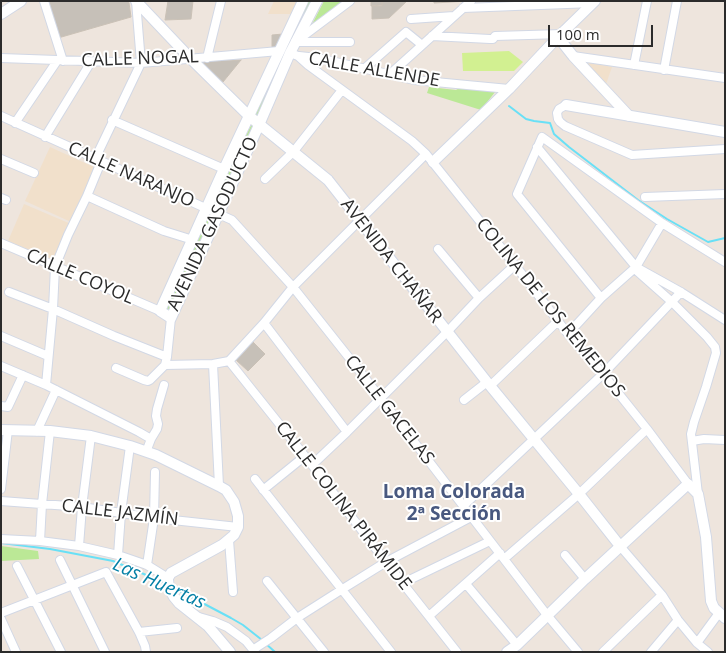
<!DOCTYPE html>
<meta charset="utf-8">
<style>
body{margin:0}
#map{position:relative;width:726px;height:653px;overflow:hidden;background:#eee5dd;font-family:"Open Sans",sans-serif}
canvas{display:block}
.frame{position:absolute;inset:0;border:2px solid #2b2b2b;pointer-events:none}
.scale{position:absolute;left:548px;top:25px;width:105px;height:22px;box-sizing:border-box;border:2px solid #2b2b2b;border-top:0;padding-left:6px;font-size:15px;line-height:18px;white-space:nowrap;color:#2b2b2b;-webkit-text-stroke:4px #fff;paint-order:stroke}
</style>
<div id="map">
<canvas width="726" height="653"></canvas>
<div class="frame"></div>
<div class="scale">100 m</div>
</div>
<script>
const context = document.querySelector('canvas').getContext('2d');
context.lineJoin = 'round';
function fillPath(path, color) {
  context.fillStyle = color;
  context.fill(path, 'evenodd');
}
function toPath(rows) {
  const path = new Path2D();
  for (const r of rows) {
    path.moveTo(r[0], r[1]);
    for (let i = 2; i < r.length; i += 2) path.lineTo(r[i], r[i + 1]);
  }
  return path;
}
function stroke(path, color, width, dash) {
  context.strokeStyle = color;
  context.lineWidth = width;
  context.lineCap = dash ? 'butt' : 'round';
  context.setLineDash(dash || []);
  context.stroke(path);
}
function write(font, color, halo, rows, align = 'center') {
  context.font = font + ' "Open Sans",sans-serif';
  context.lineWidth = 4;
  context.setLineDash([]);
  context.textBaseline = 'middle';
  context.strokeStyle = halo;
  context.fillStyle = color;
  for (const [text, x, y, turn = 0] of rows) {
    context.save();
    context.translate(x, y);
    context.rotate((+turn || 0) * Math.PI / 180);
    context.textAlign = isNaN(turn) ? turn : align;
    if (halo) context.strokeText(text, 0, 0);
    context.fillText(text, 0, 0);
    context.restore();
  }
}
fillPath(toPath([
 [274,1,298,1,293,14,268,14],
 [589,62,612,67,605,87,586,65],
 [50,147,96,168,71,222,25,201],
 [24,204,71,224,55,261,8,241]
]), '#f1e0cb');
fillPath(toPath([
 [308,1,313,1,258,118,254,115],
 [324,1,348,1,309,30],
 [429,87,456,90,461,87,495,92,481,110,427,93],
 [252,123,255,127,218,209,211,208],
 [209,217,212,218,174,305,166,311,206,219],
 [1,546,38,551,39,559,1,561]
]), '#bbe896');
fillPath(toPath([
 [509,51,523,62,514,71,463,71,462,53]
]), '#d2f091');
stroke(toPath([
 [509,106,526,119,534,121,550,123,554,134,569,147,638,200,667,219,708,242,725,238],
 [1,543,50,549,113,561,165,583],
 [174,588,231,618,243,625,262,640],
 [265,643,275,652]
]), '#69e0f6', 2);
const building = toPath([
 [49,1,128,1,129,3,131,17,58,38,49,1],
 [168,1,193,1,191,19,165,20,168,1],
 [371,1,382,1,382,5,371,6,371,1],
 [382,1,407,1,389,18,372,19,372,6,382,6,382,1],
 [434,1,468,1,434,3,434,1],
 [283,34,276,50,272,49,272,35,283,34],
 [241,60,223,82,200,62,202,61,241,60],
 [253,342,265,354,248,371,236,360,253,342]
]);
fillPath(building, '#c6c0b8');
stroke(building, '#cac1b6', 1);
const street = toPath([
 [44,1,63,61],
 [463,8,593,3],
 [411,19,454,16],
 [432,36,490,39,493,39,495,36,562,34],
 [298,40,350,1],
 [295,42,350,42],
 [290,53,298,56,308,65,412,141,426,154,515,265,568,334,603,374,647,429,688,484],
 [299,56,318,58,414,80,509,89],
 [573,56,725,78],
 [1,58,141,63,279,51],
 [207,58,221,1],
 [634,65,647,1],
 [364,69,406,32,422,45],
 [664,70,677,1],
 [389,75,471,1],
 [566,105,559,109,557,113,558,119,560,122,565,126,632,155,725,149],
 [1,116,232,220,293,287,362,374,547,615,578,652],
 [112,120,224,169],
 [15,123,57,61],
 [45,137,91,62],
 [537,147,636,267,637,271,672,302,707,337,715,347,716,353,706,387,694,422,691,434,698,494],
 [1,159,34,173],
 [95,159,141,63,136,1],
 [265,179,294,151,342,90],
 [87,196,164,231,193,240],
 [645,197,725,194],
 [1,198,6,200],
 [1,243,160,311],
 [438,249,479,298],
 [636,267,681,292,725,320],
 [9,292,53,309,114,336,167,357],
 [601,298,517,194,542,137,662,223,725,262],
 [264,323,347,432],
 [568,334,601,298,636,267,662,223],
 [1,336,48,356],
 [229,361,312,465,386,562,457,652],
 [229,361,264,323,293,287,426,154],
 [213,364,219,486],
 [165,365,213,364,229,361],
 [1,366,46,385,139,432,151,439],
 [116,368,144,380,148,381,150,380,165,365,167,357,171,318],
 [46,385,53,309,55,267,68,235,87,196,101,162],
 [490,386,558,321],
 [464,400,487,382],
 [1,406,8,407,23,375],
 [37,431,56,390],
 [692,441,704,439,725,440],
 [146,452,151,439,157,429,158,424,156,416,157,409,164,385],
 [312,465,347,432,447,332,479,298,515,265],
 [255,479,391,652],
 [1,489,8,430],
 [263,490,305,456],
 [1,501,82,507,154,518,238,527],
 [463,506,603,374,681,292],
 [1,539,40,541,79,546,118,555,147,565,168,578],
 [229,540,233,592],
 [40,541,42,504,50,431],
 [79,546,82,507,91,436],
 [620,546,662,595,678,620,697,643,708,652],
 [118,555,121,513,130,446],
 [565,555,585,579],
 [504,559,579,494,647,429],
 [60,560,105,652],
 [147,565,154,518,155,472],
 [17,566,61,652],
 [267,581,324,652],
 [403,583,490,541],
 [466,584,517,645],
 [1,613,106,572,139,632,145,646,146,652],
 [429,616,500,553],
 [199,617,213,621,227,627,246,641,255,652],
 [1,619,16,652],
 [139,632,177,628],
 [697,643,719,613],
 [254,649,271,638,297,618,341,590,386,562,471,517],
 [603,652,662,595],
 [651,652,678,620]
]);
const secondary = toPath([
 [136,1,191,59,249,116,328,180,487,382,579,494,620,546],
 [303,1,224,169,160,311,171,318,259,125,290,53,317,1],
 [1,14,21,1],
 [558,37,573,56,629,116],
 [566,105,725,132],
 [433,162,509,89,558,37,595,1],
 [1,430,50,431,91,436,130,446,156,455,219,486,226,490,234,502,238,516,238,527,234,535,222,545,171,573,168,578,168,580,169,588,174,597,179,603,208,626,230,652],
 [507,652,517,645,585,579,688,484,698,494,706,537,711,601,714,608,725,618]
]);
stroke(street, '#d2d8e5', 10);
stroke(secondary, '#d2d8e5', 12);
stroke(street, '#fff', 8);
stroke(secondary, '#fff', 10);
write('18px', '#2b2b2b', '#fff', [
 ["CALLE NOGAL",140,59,-2],
 ["CALLE ALLENDE",374,70,10],
 ["CALLE NARANJO",131,175,24],
 ["AVENIDA GASODUCTO",213,224,-65],
 ["AVENIDA CHAÑAR",391,261,52],
 ["CALLE COYOL",80,277,23],
 ["COLINA DE LOS REMEDIOS",550,308,51],
 ["CALLE GACELAS",389,410,52],
 ["CALLE COLINA PIRÁMIDE",343,506,52],
 ["CALLE JAZMÍN",120,513,7]
]);
write('bold 19px', '#48587f', '#fff', [
 ["Loma Colorada",454,493],
 ["2ª Sección",454,515]
]);
write('italic 19px', '#0580a6', '#fff', [
 ["Las Huertas",159,584,24]
]);
</script>
